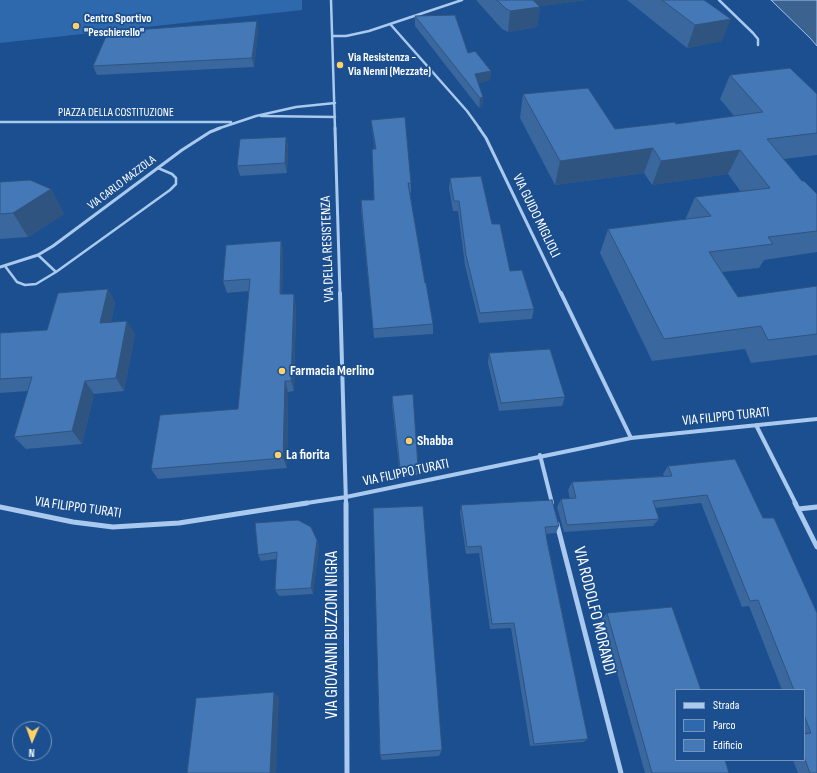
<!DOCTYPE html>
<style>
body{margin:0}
#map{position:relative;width:817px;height:773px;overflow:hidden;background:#1b4f8f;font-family:"Sofia Sans Condensed",sans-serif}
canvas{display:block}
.legend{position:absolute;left:675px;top:689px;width:130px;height:72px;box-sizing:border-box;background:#1b4f8f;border:1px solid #7695bc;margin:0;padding:5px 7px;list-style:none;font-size:12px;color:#fff}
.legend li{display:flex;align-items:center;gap:8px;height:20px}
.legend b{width:20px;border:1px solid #7695bc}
.north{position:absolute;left:12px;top:721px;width:40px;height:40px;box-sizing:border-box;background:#1b4f8f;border:1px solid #7695bc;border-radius:50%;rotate:182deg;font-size:11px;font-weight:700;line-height:16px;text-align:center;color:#fff}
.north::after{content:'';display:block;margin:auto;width:14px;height:18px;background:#ffd166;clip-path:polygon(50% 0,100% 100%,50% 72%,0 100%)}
</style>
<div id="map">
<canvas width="817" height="773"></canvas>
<ul class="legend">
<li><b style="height:5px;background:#a9c9ee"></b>Strada</li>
<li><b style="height:11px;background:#2e69ad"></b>Parco</li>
<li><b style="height:11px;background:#4478b7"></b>Edificio</li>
</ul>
<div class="north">N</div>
</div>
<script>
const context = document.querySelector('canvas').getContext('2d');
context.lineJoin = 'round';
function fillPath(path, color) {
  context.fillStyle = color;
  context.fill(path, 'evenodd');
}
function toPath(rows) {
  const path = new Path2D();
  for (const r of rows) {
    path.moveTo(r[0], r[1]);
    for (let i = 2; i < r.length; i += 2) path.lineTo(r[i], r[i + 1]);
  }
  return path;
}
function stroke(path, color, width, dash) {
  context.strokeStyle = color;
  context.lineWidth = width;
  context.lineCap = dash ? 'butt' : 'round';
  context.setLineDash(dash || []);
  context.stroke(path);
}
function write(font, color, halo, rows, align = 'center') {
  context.font = font + ' "Sofia Sans Condensed",sans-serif';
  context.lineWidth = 3.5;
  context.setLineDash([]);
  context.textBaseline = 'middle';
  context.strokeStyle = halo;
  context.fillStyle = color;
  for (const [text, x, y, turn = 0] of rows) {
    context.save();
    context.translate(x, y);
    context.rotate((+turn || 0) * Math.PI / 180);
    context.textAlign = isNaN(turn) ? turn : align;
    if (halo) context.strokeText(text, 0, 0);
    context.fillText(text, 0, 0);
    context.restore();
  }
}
fillPath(toPath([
 [0,0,302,0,302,10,0,43]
]), '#2e69ad');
const water = toPath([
 [771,0,817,0,817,46,810,38,771,0]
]);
fillPath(water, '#3c6290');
stroke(water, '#9cc4f0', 1);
stroke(toPath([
 [38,255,56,272],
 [5,266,17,282,25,285,36,284,56,272,170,190,176,184,176,178,172,174,158,168]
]), '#a9c9ee', 2.5);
stroke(toPath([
 [331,0,335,129],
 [719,0,753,33,758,39,758,45],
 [391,25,467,111,480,129],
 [333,36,346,36,369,31,462,0],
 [261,116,335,117],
 [0,122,231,122],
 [217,129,256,116,296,107,335,103]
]), '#a9c9ee', 2.5);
stroke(toPath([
 [335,128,340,294],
 [479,128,486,138,561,294],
 [0,267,38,255,53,246,182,150,210,132,220,128]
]), '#a9c9ee', 3);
stroke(toPath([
 [340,293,346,504],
 [561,293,631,438],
 [756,425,796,504],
 [540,455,552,503],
 [300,504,346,497,631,438,817,419]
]), '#a9c9ee', 4);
stroke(toPath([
 [346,503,347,773],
 [795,503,817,547],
 [0,507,73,522,113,527,179,523,307,503],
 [798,509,817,507],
 [557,524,621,773]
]), '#a9c9ee', 5);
fillPath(toPath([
 [476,0,587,0,540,6,537,27,508,32,502,29],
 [627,0,704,0,722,41,687,48],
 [415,16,468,53,491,71,490,80,478,83,483,97,482,107,479,108,415,26],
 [258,31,254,67,97,75,93,66],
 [730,75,817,94,817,155,784,159,802,181,817,194,817,252,764,260,759,268,722,272,738,297,817,286,817,355,751,363,745,349,652,361,600,253,608,229,685,220,695,197,741,192,728,174,652,185,644,173,555,185,520,118,523,94,615,129,676,124,734,116,720,99],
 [371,120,411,183,411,193,410,193,425,283,433,324,433,334,374,338,361,210,374,200,375,149,372,130],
 [286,137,288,147,287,173,240,176,237,166],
 [450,178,492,224,510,271,534,309,532,319,479,323,465,265,458,211,453,211,449,188],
 [0,182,51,189,64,214,28,237,0,239],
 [281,241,283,252,282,294,296,305,294,391,288,392,287,468,158,479,151,469,238,409,249,291,227,293,223,281],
 [108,289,115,303,111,322,135,334,124,391,94,394,82,444,26,449,14,437,28,391,0,393,0,333,47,330],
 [489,353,565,397,562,406,499,411,488,363],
 [392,396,418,467,418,475,400,476,392,405],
 [668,466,763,518,817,613,817,773,798,773,793,760,804,760,804,690,782,690,749,606,742,607,701,503,655,508,659,519,653,526,564,532,557,507,561,499,570,499,568,490,572,482,664,476,663,474],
 [461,505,559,526,556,533,546,534,588,739,583,742,530,746,511,628,490,629,479,553,466,554,460,513],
 [317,540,319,547,313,594,279,596,275,590,277,559,261,561,258,555],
 [607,613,728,773,645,773,602,619],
 [442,750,439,756,382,760,380,755]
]), '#3a679d');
fillPath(toPath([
 [520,0,587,0,519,9],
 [540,7,537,27,508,32,510,11],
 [731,19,722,41,687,48,695,25],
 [257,21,258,31,254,67,252,58],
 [491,71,490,80,474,84,475,74],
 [483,97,482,107,479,108,480,98],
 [286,137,288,147,287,173,285,163],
 [653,148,644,173,555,185,560,161],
 [740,150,728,174,652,185,661,161],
 [51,189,64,214,28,237,13,213],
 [281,241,283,252,282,306,280,294],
 [108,289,115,303,108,336,100,323],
 [294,294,296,305,294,391,291,381],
 [127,321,135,334,124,391,116,378],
 [85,381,94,394,82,444,72,431],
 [285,381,288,392,287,468,283,458],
 [317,540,319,547,313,594,311,588],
 [274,692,279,698,276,773,270,773]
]), '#305480');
const building = toPath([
 [497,0,533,0,540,7,510,11,505,8,497,0],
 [662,0,704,0,731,19,695,25,662,0],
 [455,15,468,53,475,51,491,71,475,74,483,97,480,98,415,16,455,15],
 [257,21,252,58,93,66,108,32,257,21],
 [790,68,817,94,817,133,767,139,802,181,804,181,817,194,817,231,768,237,773,244,709,252,738,297,817,286,817,334,768,340,761,326,664,339,608,229,711,216,695,197,770,188,740,150,661,161,653,148,560,161,523,94,588,88,615,129,675,122,676,124,763,112,730,75,790,68],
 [405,117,411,183,408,183,425,283,426,283,433,324,373,329,361,200,374,200,372,149,376,149,371,120,405,117],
 [286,137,285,163,237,166,240,139,286,137],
 [481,176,492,224,500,224,510,271,522,270,534,309,480,313,466,255,459,201,454,201,450,178,481,176],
 [30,180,51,189,13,213,0,214,0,182,30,180],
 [281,241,280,294,294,294,291,381,285,381,283,458,151,469,160,415,238,409,250,279,223,281,226,245,281,241],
 [108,289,100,323,127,321,116,378,85,381,72,431,14,437,32,377,0,379,0,333,47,330,58,293,108,289],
 [550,349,565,397,501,403,489,353,550,349],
 [413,394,418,467,400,468,392,396,413,394],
 [735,459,763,518,774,518,817,613,817,773,810,773,804,757,804,734,811,733,804,715,804,690,794,690,758,600,750,601,707,495,653,501,659,519,567,525,561,499,576,498,572,482,672,476,668,466,735,459],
 [552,500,559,526,545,527,547,541,588,739,534,744,514,623,492,624,481,546,467,547,461,505,552,500],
 [423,506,442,750,380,755,373,508,423,506],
 [298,520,311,527,317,540,311,588,275,590,277,552,258,555,255,523,298,520],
 [672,607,701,690,676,690,676,760,725,760,729,773,652,773,607,613,672,607],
 [274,692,270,773,187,773,196,698,274,692]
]);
fillPath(building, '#4478b7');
stroke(building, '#305480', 1);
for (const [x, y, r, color] of [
 [76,26,4,"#ffd166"],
 [340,65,4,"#ffd166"],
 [282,371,4,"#ffd166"],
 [409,441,4,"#ffd166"],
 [278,455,4,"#ffd166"]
]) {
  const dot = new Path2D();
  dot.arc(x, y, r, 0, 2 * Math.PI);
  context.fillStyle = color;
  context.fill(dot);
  stroke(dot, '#1b4f8f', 1.5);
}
write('bold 12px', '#fff', '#1b4f8f', [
 ["Centro Sportivo",84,19],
 ["\"Peschierello\"",84,33],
 ["Via Resistenza -",348,58],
 ["Via Nenni (Mezzate)",348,72]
], 'left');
write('12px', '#fff', '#1b4f8f', [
 ["PIAZZA DELLA COSTITUZIONE",116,113],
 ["VIA CARLO MAZZOLA",122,183,-37]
]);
write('14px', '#fff', '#1b4f8f', [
 ["VIA GUIDO MIGLIOLI",536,216,64],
 ["VIA DELLA RESISTENZA",328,249,-92],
 ["VIA FILIPPO TURATI",726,417,-6],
 ["VIA FILIPPO TURATI",406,473,-12],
 ["VIA FILIPPO TURATI",78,508,8]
]);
write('bold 14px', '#fff', '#1b4f8f', [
 ["Farmacia Merlino",290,371],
 ["Shabba",417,441],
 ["La fiorita",286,455]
], 'left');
write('17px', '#fff', '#1b4f8f', [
 ["VIA RODOLFO MORANDI",594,611,76],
 ["VIA GIOVANNI BUZZONI NIGRA",333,635,-90]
]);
</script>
